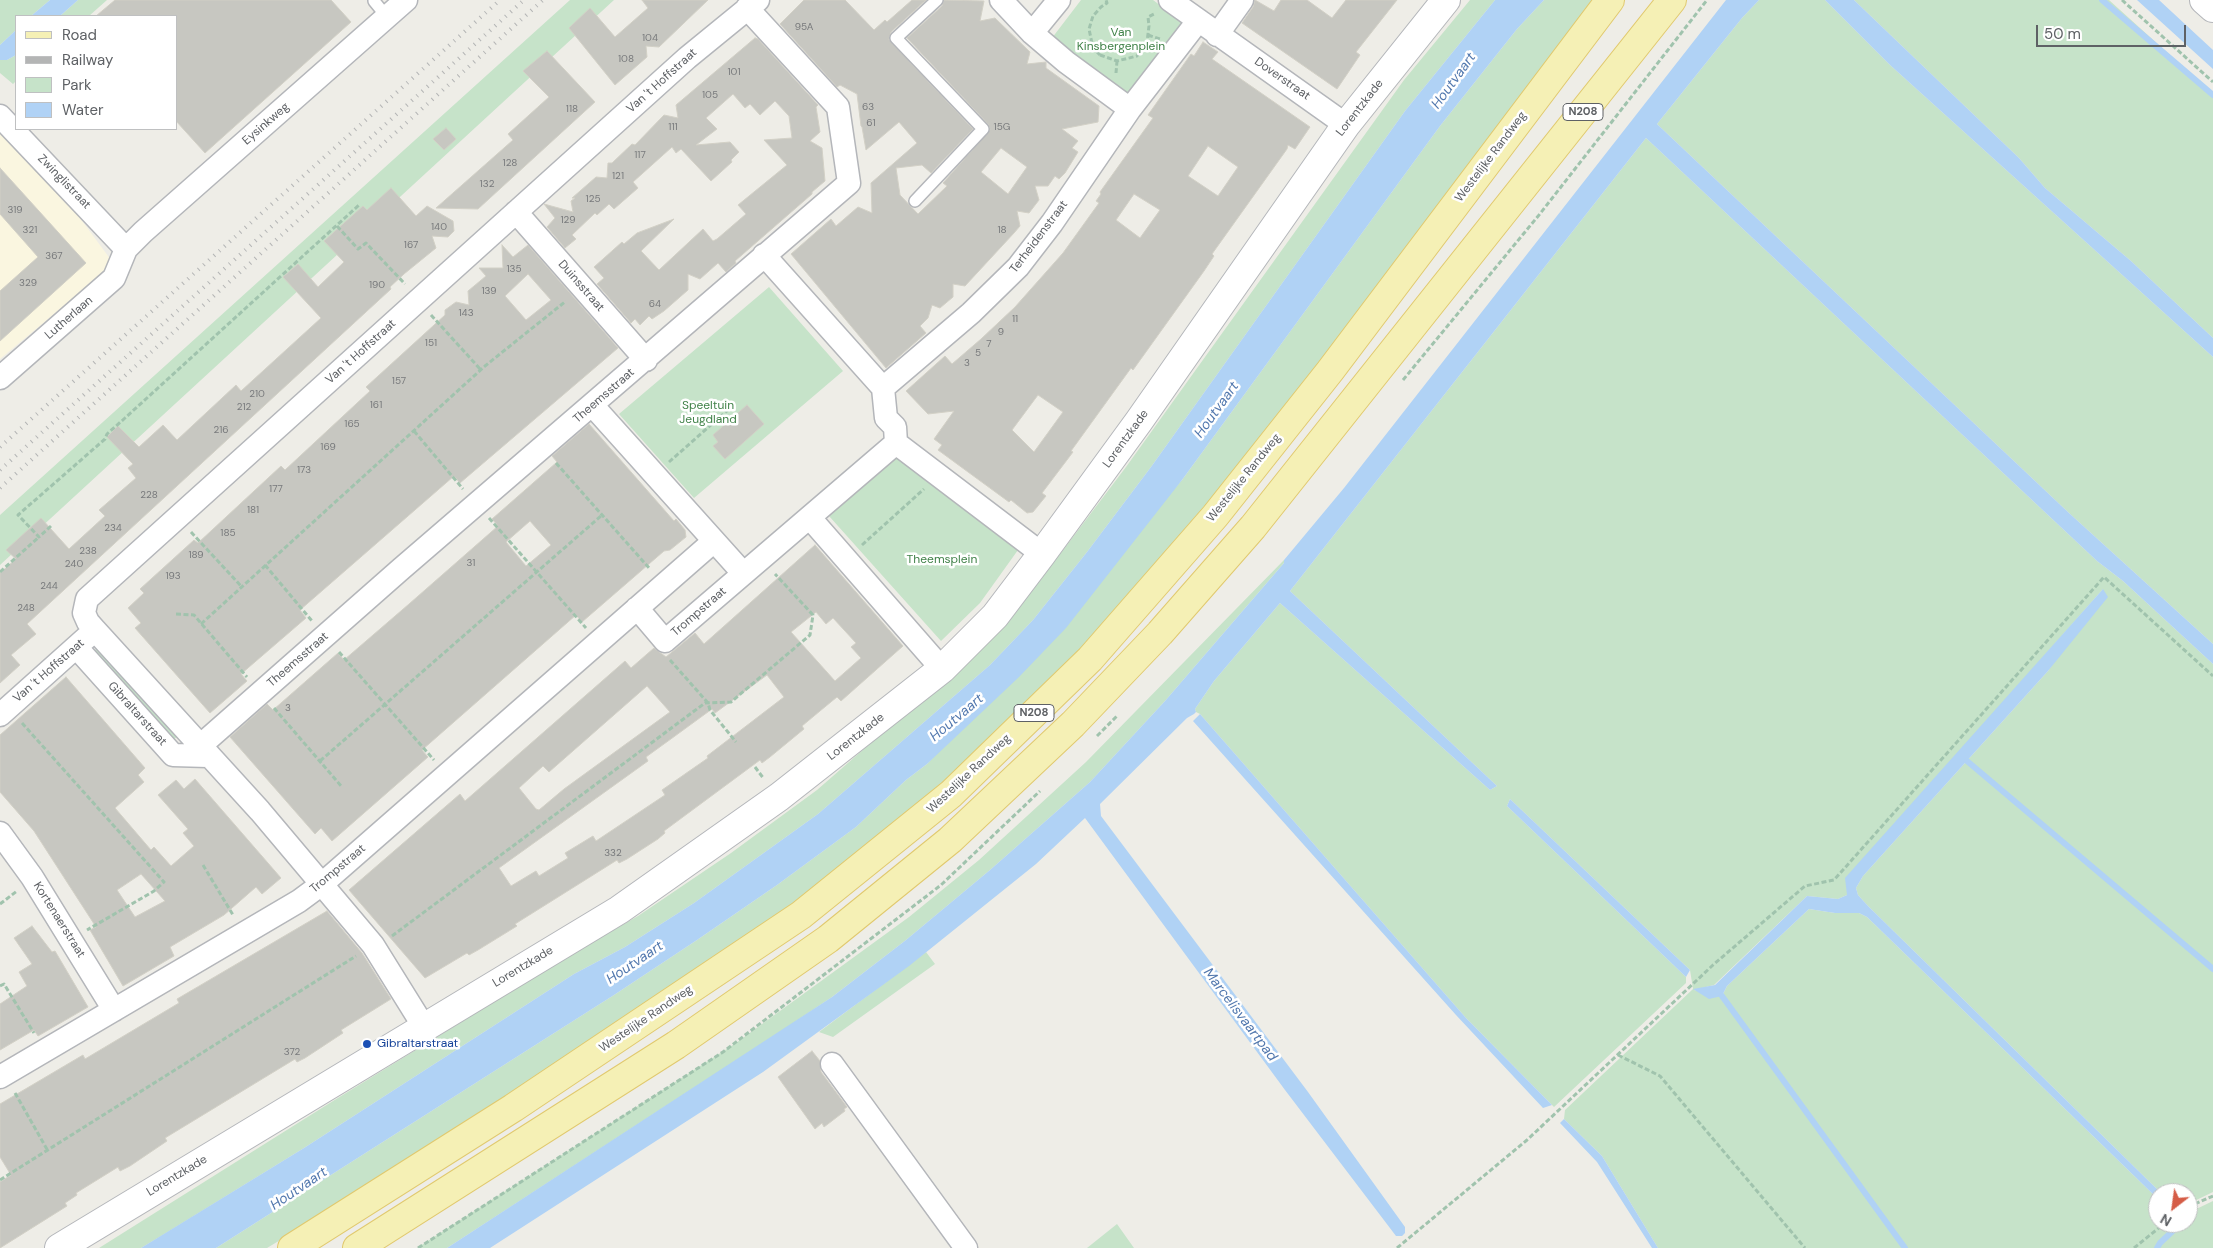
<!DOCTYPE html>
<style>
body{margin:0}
#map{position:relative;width:2213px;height:1248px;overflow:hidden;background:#eeede7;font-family:"DM Sans",sans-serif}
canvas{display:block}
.legend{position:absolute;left:15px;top:15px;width:162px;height:115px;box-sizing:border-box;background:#fff;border:1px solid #bfc0c1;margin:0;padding:6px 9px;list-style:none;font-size:15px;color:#5e6165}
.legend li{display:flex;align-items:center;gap:10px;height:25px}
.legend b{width:25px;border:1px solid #bfc0c1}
.north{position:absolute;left:2148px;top:1183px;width:50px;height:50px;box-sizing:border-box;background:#fff;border:1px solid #bfc0c1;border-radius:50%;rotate:210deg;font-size:14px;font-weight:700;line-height:20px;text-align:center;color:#5e6165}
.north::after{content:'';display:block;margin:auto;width:18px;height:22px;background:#d55d47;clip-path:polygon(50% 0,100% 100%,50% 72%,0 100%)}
.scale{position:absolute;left:2036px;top:25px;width:150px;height:22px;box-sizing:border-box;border:2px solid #5e6165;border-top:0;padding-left:6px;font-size:15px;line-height:18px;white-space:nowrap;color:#5e6165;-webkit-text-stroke:4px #fff;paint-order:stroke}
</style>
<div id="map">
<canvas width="2213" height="1248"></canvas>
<ul class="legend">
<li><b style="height:6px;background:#f5f0b5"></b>Road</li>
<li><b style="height:6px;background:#b4b5b5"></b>Railway</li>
<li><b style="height:14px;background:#c6e3c9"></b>Park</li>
<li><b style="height:14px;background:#b0d2f5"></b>Water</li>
</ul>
<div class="north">N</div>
<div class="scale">50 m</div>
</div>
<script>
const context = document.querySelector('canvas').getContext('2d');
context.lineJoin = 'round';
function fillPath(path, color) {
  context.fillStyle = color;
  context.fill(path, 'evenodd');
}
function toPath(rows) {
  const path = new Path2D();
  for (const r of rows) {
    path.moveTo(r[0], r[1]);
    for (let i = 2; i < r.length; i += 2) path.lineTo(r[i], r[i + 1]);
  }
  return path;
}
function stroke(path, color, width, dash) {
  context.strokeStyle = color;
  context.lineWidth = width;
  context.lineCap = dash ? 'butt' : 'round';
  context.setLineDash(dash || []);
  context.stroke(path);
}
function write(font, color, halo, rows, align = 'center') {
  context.font = font + ' "DM Sans",sans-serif';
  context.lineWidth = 5;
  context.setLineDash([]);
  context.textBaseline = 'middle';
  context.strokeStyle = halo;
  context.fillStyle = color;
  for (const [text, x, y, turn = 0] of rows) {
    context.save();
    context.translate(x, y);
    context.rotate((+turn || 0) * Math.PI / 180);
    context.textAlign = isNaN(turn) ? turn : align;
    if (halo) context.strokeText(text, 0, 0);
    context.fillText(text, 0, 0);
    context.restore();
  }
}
fillPath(toPath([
 [0,110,114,264,0,359]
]), '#faf6e0');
fillPath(toPath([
 [0,0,50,0,31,16,16,16,16,30,0,45],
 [78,0,107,0,89,16,60,16],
 [570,0,614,0,0,565,0,515],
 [1081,0,1153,0,1184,23,1128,95,1052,38],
 [1470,0,1495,0,1405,111,1151,467,1087,552,1033,620,990,665,818,814,694,903,625,947,574,974,304,1148,166,1233,141,1248,99,1248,333,1101,575,952,638,916,731,853,817,790,1007,624,1126,467,1404,80],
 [1544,0,1595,0,1232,483,1048,691,891,830,745,943,317,1218,267,1248,216,1248,614,995,697,940,777,885,856,827,906,780,927,764,1182,480,1440,126,1517,29],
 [1759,0,1825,0,1890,65,2213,357,2213,644,2069,513,1657,124,1742,18],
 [1854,0,2109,0,2213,94,2213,338,2131,261,2045,188,2019,158],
 [16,55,16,81,13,84,0,73,0,60,7,60],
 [1646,138,2097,561,2123,581,2213,664,2213,1192,2188,1204,2188,1193,2161,1193,1868,906,1858,895,1856,888,1863,876,2048,671,2103,589,2045,655,1847,895,1838,899,1807,896,1714,985,1694,990,1722,996,1727,986,1809,909,1835,913,1859,913,1867,917,2158,1199,2158,1223,2188,1223,2188,1213,2213,1201,2213,1248,1658,1248,1602,1156,1564,1119,1565,1110,1693,989,1690,970,1510,799,1507,806,1686,977,1686,983,1554,1107,1466,1018,1200,714,1196,712,1195,709,1214,681,1280,603,1490,790,1497,786,1290,591],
 [769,287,843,371,694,498,619,414],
 [896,456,1018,550,980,603,941,641,829,516],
 [1284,560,1284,563,1165,701,1090,782,990,870,906,940,832,997,780,1032,447,1248,417,1248,736,1043,909,917,979,860,1086,762],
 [98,647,178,736,165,746,86,659],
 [926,952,935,964,833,1037,819,1032],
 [1117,1224,1134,1248,1087,1248]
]), '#c6e3c9');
fillPath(toPath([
 [50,0,78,0,60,16,31,16],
 [1495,0,1544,0,1517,29,1440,126,1182,480,1066,628,1019,677,927,764,906,780,856,827,777,885,697,940,614,995,216,1248,141,1248,304,1148,574,974,625,947,694,903,818,814,990,665,1033,620,1087,552,1151,467,1405,111],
 [1726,0,1759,0,1742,18,1657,124,2069,513,2213,644,2213,664,2123,581,2097,561,1646,138,1290,591,1497,786,1490,790,1280,603,1214,681,1195,709,1196,712,1194,714,1187,718,1100,804,1101,816,1308,1092,1405,1227,1405,1233,1402,1236,1396,1236,1285,1090,1085,818,1036,864,909,966,763,1072,490,1248,447,1248,832,997,906,940,990,870,1090,782,1165,701,1284,563,1284,560,1344,488],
 [1825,0,1854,0,2019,158,2045,188,2131,261,2213,338,2213,357,1890,65],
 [2137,0,2159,0,2213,50,2213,69],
 [16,30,16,55,7,60,0,60,0,45],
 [2103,589,2108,597,2048,671,1863,876,1856,888,1858,895,1868,906,2161,1193,2158,1193,2158,1199,1867,917,1859,913,1835,913,1809,909,1727,986,1722,996,1709,999,1693,989,1715,985,1807,896,1838,899,1847,895,1845,878],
 [1200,714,1466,1018,1552,1105,1543,1108,1456,1015,1193,721],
 [1510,799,1690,970,1686,977,1507,806],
 [1564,1119,1602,1156,1658,1248,1652,1248,1597,1162,1560,1123]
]), '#b0d2f5');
stroke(toPath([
 [2102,0,2213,95],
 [1967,761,2213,969],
 [1722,996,1905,1248],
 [2157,1248,2160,1243,2179,1225]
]), '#b0d2f5', 6);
const building = toPath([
 [115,0,331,0,351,22,205,153,176,121,176,16,96,16,115,0],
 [642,0,708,0,659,47,646,46,647,57,615,85,569,28,590,8,615,37,648,8,642,0],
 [804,0,845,0,874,30,885,20,887,22,912,0,926,0,891,32,889,40,973,129,931,173,922,165,896,168,900,195,918,214,947,186,943,183,990,130,988,124,907,38,942,6,944,0,984,1,980,21,995,18,1030,52,1027,64,1046,62,1046,68,1099,106,1098,122,1062,129,1078,141,1072,148,1078,152,1065,173,1059,179,1055,176,1048,186,1035,186,1039,200,1029,213,1017,211,1020,226,1014,233,965,286,953,284,953,297,940,308,932,305,928,318,920,326,926,333,886,368,791,254,831,219,836,226,858,207,872,213,871,183,917,143,899,122,866,150,862,127,861,126,857,94,840,85,837,87,780,24,804,0],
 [1001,148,1027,167,1008,194,981,172,1001,148],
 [1255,0,1274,11,1281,0,1307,0,1332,18,1346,0,1397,0,1356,52,1360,55,1337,89,1242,23,1253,7,1255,0],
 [755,38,758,39,818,105,816,107,820,132,810,141,822,148,825,181,812,192,812,194,735,261,736,263,726,272,718,263,700,279,688,274,688,290,664,311,652,319,649,316,640,325,635,319,631,323,597,284,604,278,594,267,622,242,624,244,637,233,674,219,641,251,659,270,703,229,713,241,717,239,746,214,738,205,787,165,764,140,792,138,789,116,775,101,760,115,750,104,745,108,733,94,706,118,717,129,696,145,730,142,739,152,731,160,732,162,711,181,681,149,676,153,672,147,633,182,638,188,614,209,609,204,597,215,595,213,572,235,576,239,565,248,547,227,555,218,544,204,573,212,571,201,575,198,572,198,596,177,607,178,608,163,612,163,632,144,635,145,664,115,678,118,676,105,755,38],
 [1203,42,1218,52,1212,59,1310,127,1295,149,1288,145,1287,149,1212,254,1214,256,1204,271,1133,370,1131,368,1071,451,1073,452,1042,493,1046,496,1033,512,1027,513,1011,500,1009,502,938,450,942,445,934,439,954,411,928,414,906,391,945,356,952,364,981,339,1015,307,1063,253,1099,203,1096,201,1101,194,1100,192,1153,118,1148,115,1191,54,1194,56,1203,42],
 [1208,146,1238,167,1218,196,1188,176,1208,146],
 [1134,194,1160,210,1140,238,1116,220,1134,194],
 [1038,395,1063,412,1034,452,1012,430,1038,395],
 [547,51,595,102,478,209,436,208,513,140,508,134,549,97,523,71,547,51],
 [446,128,456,139,444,150,433,139,446,128],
 [0,168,86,263,0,341,0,291,38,257,0,214,0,168],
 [391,188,416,216,427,206,453,221,454,231,448,237,432,236,436,248,404,274,390,287,391,289,27,624,36,634,11,655,20,665,0,683,0,573,16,559,6,550,41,518,69,549,105,516,99,510,136,478,128,468,133,464,107,437,118,426,139,447,163,425,177,440,236,385,241,391,321,318,283,277,298,264,318,287,344,262,324,241,363,206,367,210,391,188],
 [502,245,513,257,528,245,618,348,460,483,454,476,300,610,306,618,241,674,247,681,210,713,135,628,141,623,128,608,144,593,140,589,194,540,198,543,281,466,285,470,370,391,366,387,445,315,445,310,456,302,469,305,468,291,486,276,479,268,503,268,502,245],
 [528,274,551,300,526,320,505,296,528,274],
 [747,405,764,424,725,459,713,446,718,442,713,435,747,405],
 [589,424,674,521,676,519,685,530,686,537,670,550,664,551,582,622,576,615,422,750,428,757,332,841,321,828,315,834,230,737,267,704,273,710,338,653,344,660,409,604,498,526,492,519,557,462,552,456,589,424],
 [530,521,551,545,526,566,506,542,530,521],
 [815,545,903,646,841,701,837,697,820,711,802,726,804,729,770,757,762,763,760,760,664,831,665,833,658,839,627,859,619,863,617,860,582,882,515,924,517,926,478,950,469,955,467,953,425,978,349,890,460,794,465,801,625,661,631,668,654,648,666,657,695,633,704,644,815,545],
 [816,612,826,624,833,618,856,643,851,647,861,658,835,681,791,632,816,612],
 [767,675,784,697,707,756,708,758,662,790,665,795,596,841,593,836,565,853,568,858,539,876,536,871,511,886,499,868,648,761,646,757,675,736,712,709,715,713,767,675],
 [647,686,670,712,564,789,539,810,536,809,519,788,543,766,549,772,647,686],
 [66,677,145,768,138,775,144,782,115,808,151,850,154,847,171,866,194,846,183,833,188,829,158,795,176,780,184,789,195,779,281,878,262,894,256,887,224,915,170,947,174,956,123,986,90,930,96,927,34,831,0,792,0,735,66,677],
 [141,874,165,901,135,917,117,890,141,874],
 [327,911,362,953,391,999,341,1030,343,1033,305,1058,297,1062,295,1059,165,1138,167,1141,130,1166,120,1171,118,1167,76,1193,77,1195,65,1203,67,1206,0,1248,0,1182,11,1175,0,1157,0,1104,83,1055,85,1059,179,1003,177,999,327,911],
 [32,926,52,952,55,951,88,1007,38,1036,34,1030,0,1050,0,1004,27,986,19,972,32,964,14,938,32,926],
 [812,1051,820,1061,821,1072,847,1107,844,1109,845,1111,824,1127,822,1123,815,1129,778,1077,812,1051]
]);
fillPath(building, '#c7c7c1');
stroke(building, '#d2d0c6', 1);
const service = toPath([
 [374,1,387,17],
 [915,201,983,129,896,38,937,0]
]);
const minor = toPath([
 [1001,0,1032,33,1066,62,1130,109],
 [1170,0,1346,125],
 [1032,33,1059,0],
 [1217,35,1242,0],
 [0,116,126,249],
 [516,212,646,360],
 [764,255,883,388,886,418,895,427,896,443,1042,554],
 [0,378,114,278,126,249,143,232,406,0],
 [883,388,971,313,1018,267,1052,223,1130,109,1198,21],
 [593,406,743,573],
 [810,518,942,669],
 [637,608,665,641,896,443],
 [95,630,260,811,373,945,424,1027],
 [77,648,173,755,208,756],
 [0,715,95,630,88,622,84,613,87,599,687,58,758,0],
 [200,746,401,569,849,183,838,107,747,8],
 [0,833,32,877,114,1010],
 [832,1064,966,1248],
 [0,1077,299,901,322,884,714,541]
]);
const tertiary = toPath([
 [2204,0,2213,8],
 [59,1248,619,910,779,797,942,669,995,616,1042,554,1139,421,1346,125,1446,0]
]);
const primary = toPath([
 [292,1248,513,1108,801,915,951,794,1090,659,1215,516,1330,371,1610,0],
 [357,1248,676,1045,828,939,950,840,1073,724,1160,633,1253,527,1672,0]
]);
stroke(service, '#b4b6ba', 14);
stroke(minor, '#b4b6ba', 25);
stroke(tertiary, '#b4b6ba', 30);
stroke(primary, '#e1c96e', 30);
stroke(toPath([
 [2122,0,2213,82],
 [1148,35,1160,39],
 [1100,55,1117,61,1137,56,1147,42,1149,26,1148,17,1154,14],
 [1100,55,1093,48,1089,29,1093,16,1101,7,1107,3,1106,0],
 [1116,73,1117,61],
 [337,226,358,249,366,243,405,284],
 [431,315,481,370],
 [1403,380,1539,215,1707,0],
 [414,431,463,489],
 [669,462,729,409],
 [556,463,650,569],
 [489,518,586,628],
 [51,526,39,537,18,515,105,439,107,434,125,418,359,205],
 [191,532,241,586],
 [862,545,924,489],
 [265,565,312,621],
 [0,572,39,537],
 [176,614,194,615,247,677],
 [201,624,485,366,566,301],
 [339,652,434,760],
 [670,660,708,703,710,710,736,742],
 [274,708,342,787],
 [22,723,164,882,154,891,87,930],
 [1097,736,1117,716],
 [320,761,601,516],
 [755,767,764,779],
 [203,865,233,915],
 [0,904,17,891],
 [392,936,705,703,731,702,810,635,813,615,775,574],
 [0,986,4,984,34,1033],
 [1618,1055,1660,1076,1805,1248],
 [15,1093,48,1151],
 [0,1180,356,956],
 [2188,1207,2213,1196],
 [418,1248,723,1052,941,885,1040,791],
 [1397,1248,1527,1140,1713,965,1805,886,1834,880,2104,577,2213,676],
 [2134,1248,2165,1223]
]), '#a0c3ad', 3, [5, 2.5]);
stroke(service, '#fff', 11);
stroke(minor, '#fff', 22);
stroke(tertiary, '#fff', 28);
stroke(primary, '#f5f0b5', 28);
stroke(toPath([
 [0,447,500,0],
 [0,470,524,0],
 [0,488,543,0]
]), '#b4b5b5', 4, [1, 6]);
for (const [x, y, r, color] of [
 [367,1044,5,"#1a4fb4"]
]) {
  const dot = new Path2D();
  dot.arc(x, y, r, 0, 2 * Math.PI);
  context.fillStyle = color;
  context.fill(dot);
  stroke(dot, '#fff', 2);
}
write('10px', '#787a7c', null, [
 ["95A",804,27],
 ["104",650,38],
 ["108",626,59],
 ["101",734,72],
 ["105",710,95],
 ["63",868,107],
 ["118",572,109],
 ["61",871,123],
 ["111",673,127],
 ["15G",1002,127],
 ["117",640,155],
 ["128",510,163],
 ["121",618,176],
 ["132",487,184],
 ["125",593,199],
 ["319",15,210],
 ["129",568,220],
 ["140",439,227],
 ["321",30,230],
 ["18",1002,230],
 ["167",411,245],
 ["367",54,256],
 ["135",514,269],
 ["329",28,283],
 ["190",377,285],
 ["139",489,291],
 ["64",655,304],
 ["143",466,313],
 ["11",1015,319],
 ["9",1001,332],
 ["151",431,343],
 ["7",989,344],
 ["5",978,353],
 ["3",967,363],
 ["157",399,381],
 ["210",257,394],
 ["161",376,405],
 ["212",244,407],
 ["165",352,424],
 ["216",221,430],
 ["169",328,447],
 ["173",304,470],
 ["177",276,489],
 ["228",149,495],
 ["181",253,510],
 ["234",113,528],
 ["185",228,533],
 ["238",88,551],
 ["189",196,555],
 ["31",471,563],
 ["240",74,564],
 ["193",173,576],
 ["244",49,586],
 ["248",26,608],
 ["3",288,708],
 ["332",613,853],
 ["372",292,1052]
]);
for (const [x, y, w] of [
 [1583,112,40],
 [1034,713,40]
]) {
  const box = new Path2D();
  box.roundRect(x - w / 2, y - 8.5, w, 17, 4);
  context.fillStyle = '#fff';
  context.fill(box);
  stroke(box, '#5e6165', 1);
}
write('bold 11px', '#5e6165', null, [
 ["N208",1583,112],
 ["N208",1034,713]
]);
write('12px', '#418249', '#fff', [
 ["Van",1121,33],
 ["Kinsbergenplein",1121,47],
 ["Speeltuin",708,406],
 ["Jeugdland",708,420],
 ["Theemsplein",942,560]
]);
write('12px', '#5e6165', '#fff', [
 ["Doverstraat",1282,79,35],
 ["Van 't Hoffstraat",662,81,-42],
 ["Lorentzkade",1360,108,-52],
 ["Eysinkweg",266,124,-41],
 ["Westelijke Randweg",1491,157,-53],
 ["Zwinglistraat",64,182,46],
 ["Terheidenstraat",1039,237,-53],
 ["Duinsstraat",581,286,49],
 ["Lutherlaan",69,318,-41],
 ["Van 't Hoffstraat",361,352,-42],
 ["Theemsstraat",604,396,-41],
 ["Lorentzkade",1126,439,-54],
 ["Westelijke Randweg",1244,478,-51],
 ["Trompstraat",699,612,-41],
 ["Theemsstraat",298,660,-41],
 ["Van 't Hoffstraat",49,671,-41],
 ["Gibraltarstraat",137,714,48],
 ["Lorentzkade",856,737,-38],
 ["Westelijke Randweg",969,774,-43],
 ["Trompstraat",338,869,-40],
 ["Kortenaerstraat",59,920,58],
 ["Lorentzkade",523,967,-31],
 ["Westelijke Randweg",646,1019,-34],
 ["Lorentzkade",177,1176,-31]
]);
write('12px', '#164399', '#fff', [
 ["Gibraltarstraat",377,1044]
], 'left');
write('italic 14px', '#5278ae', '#fff', [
 ["Houtvaart",1454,81,-54],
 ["Houtvaart",1217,410,-54],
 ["Houtvaart",957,718,-40],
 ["Houtvaart",635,963,-34],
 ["Marcelisvaartpad",1240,1015,53],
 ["Houtvaart",299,1189,-34]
]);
</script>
